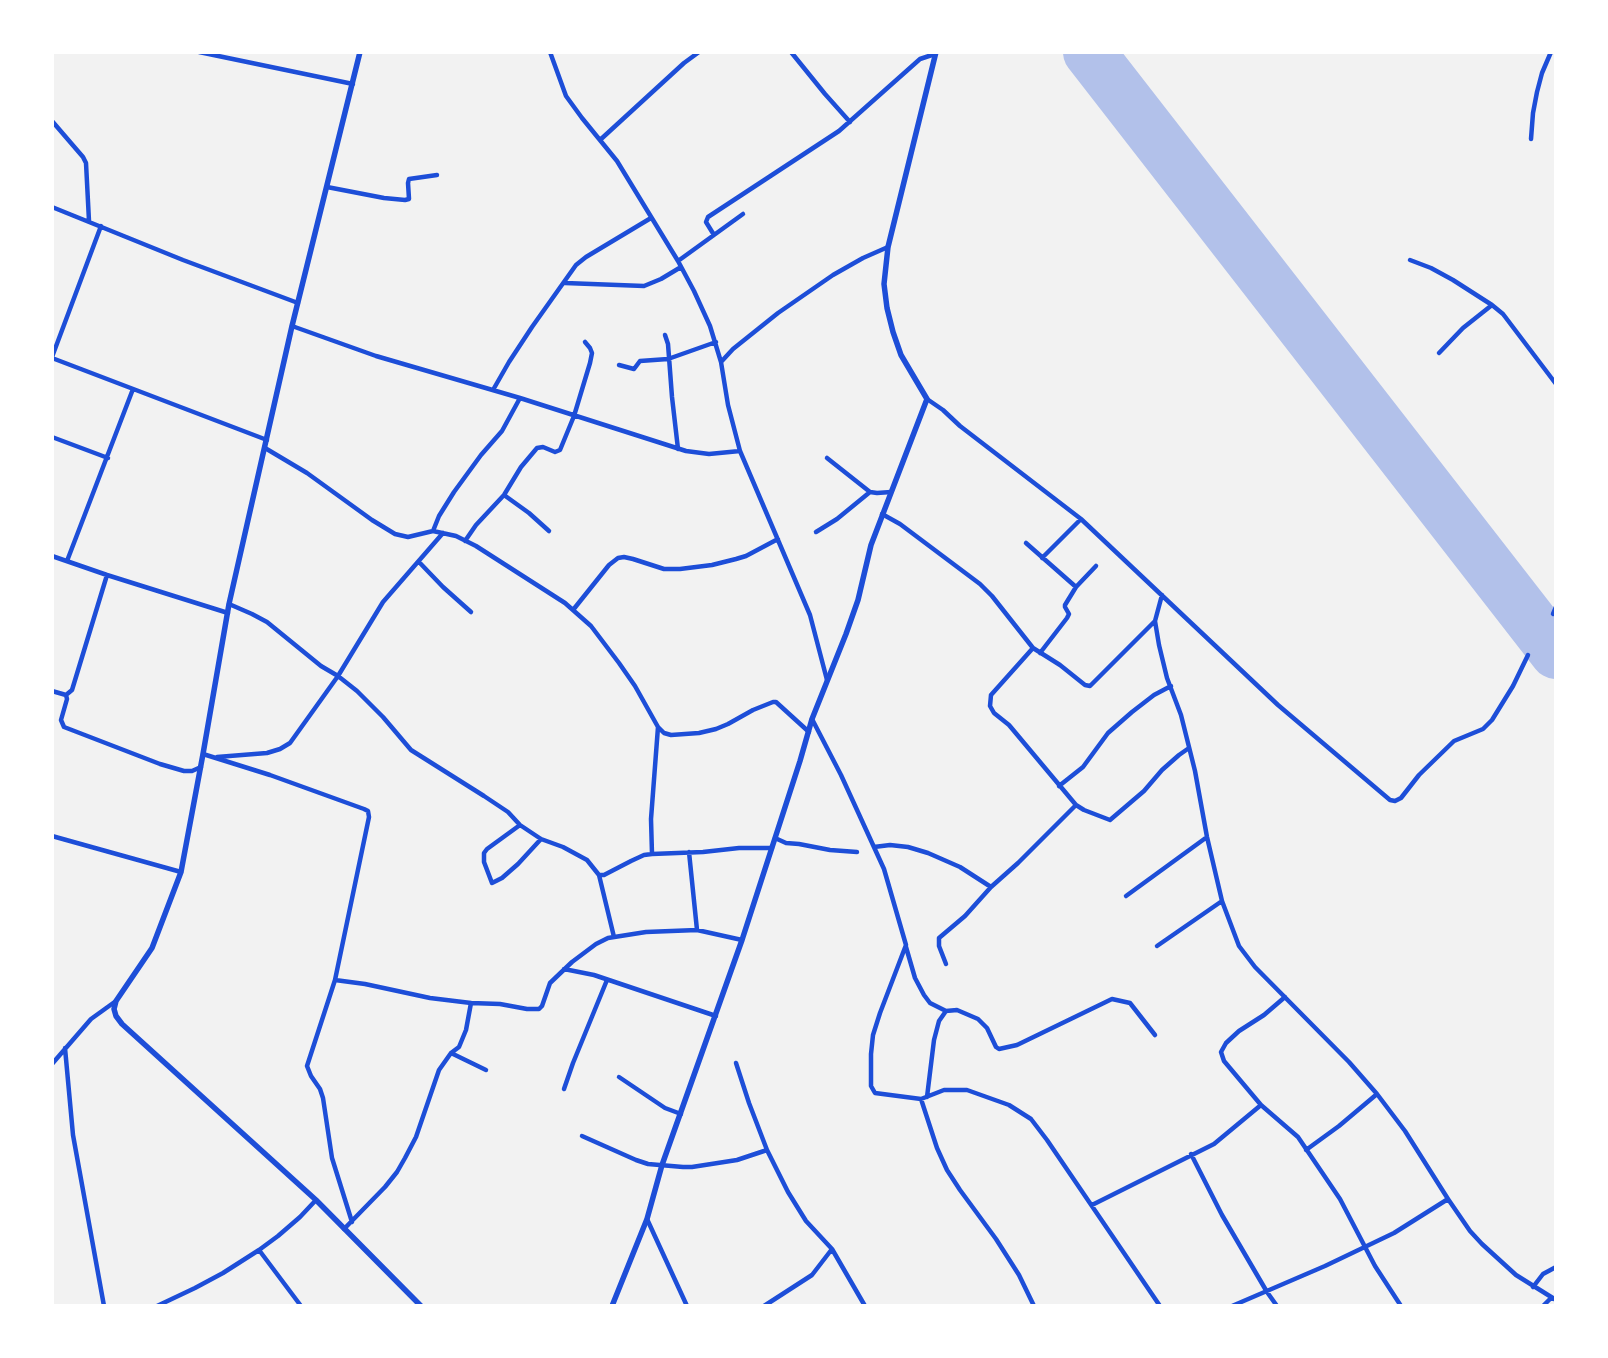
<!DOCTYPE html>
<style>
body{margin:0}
#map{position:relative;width:1608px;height:1358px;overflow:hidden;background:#f2f2f2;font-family:"Fira Sans",sans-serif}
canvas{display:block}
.frame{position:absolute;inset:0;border:54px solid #fff;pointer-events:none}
</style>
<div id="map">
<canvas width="1608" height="1358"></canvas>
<div class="frame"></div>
</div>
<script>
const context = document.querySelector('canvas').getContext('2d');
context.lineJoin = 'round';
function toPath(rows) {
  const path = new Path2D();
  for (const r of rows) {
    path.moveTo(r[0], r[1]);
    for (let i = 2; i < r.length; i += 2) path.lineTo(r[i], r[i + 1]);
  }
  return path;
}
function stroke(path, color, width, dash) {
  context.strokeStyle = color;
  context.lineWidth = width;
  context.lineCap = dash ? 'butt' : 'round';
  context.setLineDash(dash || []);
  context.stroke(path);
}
stroke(toPath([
 [1089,52,1556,653]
]), '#b2c1ea', 52);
stroke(toPath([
 [199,52,353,84],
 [550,52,566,96,582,118,617,161,678,261,694,291,710,326,721,362,728,405,740,451,810,615,827,680],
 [791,52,825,94,850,122],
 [52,121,83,157,86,163,89,221],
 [1531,139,1533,113,1537,92,1542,73,1551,52],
 [600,140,684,63,699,52],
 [327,187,384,198,405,200,409,199,408,183,409,179,437,175],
 [52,207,183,260,298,303],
 [714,235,706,222,708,217,839,131,920,59,935,54],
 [1410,260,1431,268,1453,280,1492,305,1503,314,1556,384],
 [678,261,743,214],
 [565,283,644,286,661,279,681,267],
 [292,326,376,356,520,398,686,451,709,454,740,451],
 [665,335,668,344,672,397,678,449],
 [1439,353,1463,328,1492,305],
 [52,357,101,226],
 [52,358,267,440],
 [721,362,733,349,778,313,833,275,863,258,888,247],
 [619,365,634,369,640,361,668,359,716,342],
 [493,390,509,362,532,327,576,265,586,257,651,218],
 [927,399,943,410,960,426,1081,519,1278,705,1390,800,1395,801,1401,798,1419,775,1454,741,1483,729,1492,720,1513,686,1528,655],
 [52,437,108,458],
 [265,448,307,473,372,520,395,534,408,537,433,531,456,536,476,546,565,603,591,626,619,663,635,686,658,727,664,733,671,735,699,733,716,729,728,724,753,710,773,702,776,702,809,732],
 [827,458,870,492,877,493,891,492],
 [504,495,529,513,549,531],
 [882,514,900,524,980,584,992,596,1033,648,991,695,990,706,994,713,1009,725,1076,805,1084,810,1110,820,1144,791,1162,770,1179,755,1189,748],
 [433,531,439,516,454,492,481,455,502,431,520,398],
 [816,532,837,519,870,492],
 [465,541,476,525,504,495,521,467,537,448,543,447,555,452,560,450,574,416,590,363,592,353,590,348,585,342],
 [1026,543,1076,587],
 [52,556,107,575,228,613],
 [1042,558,1081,519],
 [67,561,133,389],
 [419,562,443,587,471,612],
 [1162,595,1155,621,1159,645,1167,678,1181,715,1195,771,1207,837,1222,901,1239,946,1255,967,1349,1062,1377,1094,1405,1131,1448,1199,1470,1231,1482,1244,1516,1275,1556,1300],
 [229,604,252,614,267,622,321,666,338,676,357,691,383,717,411,750,484,796,508,812,520,825,541,839,563,847,587,860,599,875,604,875,631,861,644,855,652,854,703,852,739,848,772,848],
 [573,610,609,565,618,558,624,557,633,559,664,569,680,569,712,565,736,559,746,556,778,539],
 [1553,614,1556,607],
 [1033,648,1060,665,1085,685,1090,686,1155,621],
 [1040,653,1067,618,1069,614,1065,607,1065,605,1076,587,1096,566],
 [52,691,66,695,72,690,107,575],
 [66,695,67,699,61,720,64,727,160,764,184,771,192,771,201,767],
 [812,719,841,775,884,869,906,945,880,1013,873,1035,871,1054,871,1086,875,1093,921,1099,944,1090,967,1090,1009,1105,1031,1119,1047,1140,1160,1306],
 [203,754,270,775,364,809,368,811,369,817,335,980,307,1066,311,1076,320,1089,323,1098,332,1158,352,1222],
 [217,757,267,753,280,749,290,743,338,676,383,602,443,533],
 [1059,786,1083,767,1108,733,1132,712,1154,695,1171,686],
 [520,825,487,849,484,853,484,862,492,883,502,878,518,864,541,839],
 [52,836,181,872],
 [775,838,786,843,799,844,830,850,857,852],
 [874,847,890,845,908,847,928,853,960,867,991,887],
 [689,852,697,930],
 [652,854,651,819,658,727],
 [599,875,614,937],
 [1126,896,1207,837],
 [1157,946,1222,901],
 [906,947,915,978,924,995,930,1003,946,1011,957,1010,978,1019,987,1028,996,1047,999,1049,1017,1045,1112,999,1130,1003,1155,1035],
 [946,964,939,946,939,938,965,916,991,887,1018,863,1076,805],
 [564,969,594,975,716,1016],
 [335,980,365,984,430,998,471,1003],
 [1285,997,1264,1015,1239,1031,1226,1043,1221,1052,1224,1061,1261,1105,1298,1137,1340,1199,1375,1266,1401,1306],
 [65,1048,73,1135,104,1306],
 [451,1053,486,1070],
 [736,1063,749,1103,767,1150],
 [52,1064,91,1019,116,1001],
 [619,1077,665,1108,681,1114],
 [564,1089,573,1063,607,980],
 [927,1097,934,1040,939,1021,946,1011],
 [921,1099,937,1148,947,1170,960,1190,996,1239,1019,1275,1034,1306],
 [582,1136,636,1160,648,1164,683,1167,692,1167,737,1160,767,1150,788,1192,806,1221,832,1249,865,1306],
 [1306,1150,1339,1126,1377,1094],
 [1191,1154,1222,1215,1267,1292,1277,1306],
 [1092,1205,1214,1144,1261,1105],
 [647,1219,687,1306],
 [344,1229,385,1187,397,1172,405,1158,416,1137,439,1070,451,1053,459,1047,466,1030,471,1003,500,1004,527,1009,539,1009,542,1006,550,983,572,962,596,944,608,938,646,932,697,930,742,940],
 [259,1250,301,1306],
 [1533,1287,1543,1274,1556,1267],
 [157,1306,195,1288,223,1273,259,1250,278,1236,300,1217,316,1200],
 [764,1306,812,1275,832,1249],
 [1232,1306,1325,1266,1394,1233,1448,1199],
 [1543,1306,1551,1298]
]), '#1d4ed8', 4.5);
stroke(toPath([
 [360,52,292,326,229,604,203,754,181,872,152,948,116,1001,114,1009,116,1016,122,1024,316,1200,421,1306],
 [612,1306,647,1219,662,1165,742,940,800,761,812,719,846,634,858,600,871,545,927,399,901,355,893,332,887,308,884,284,888,247,936,52]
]), '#1d4ed8', 5.5);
</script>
